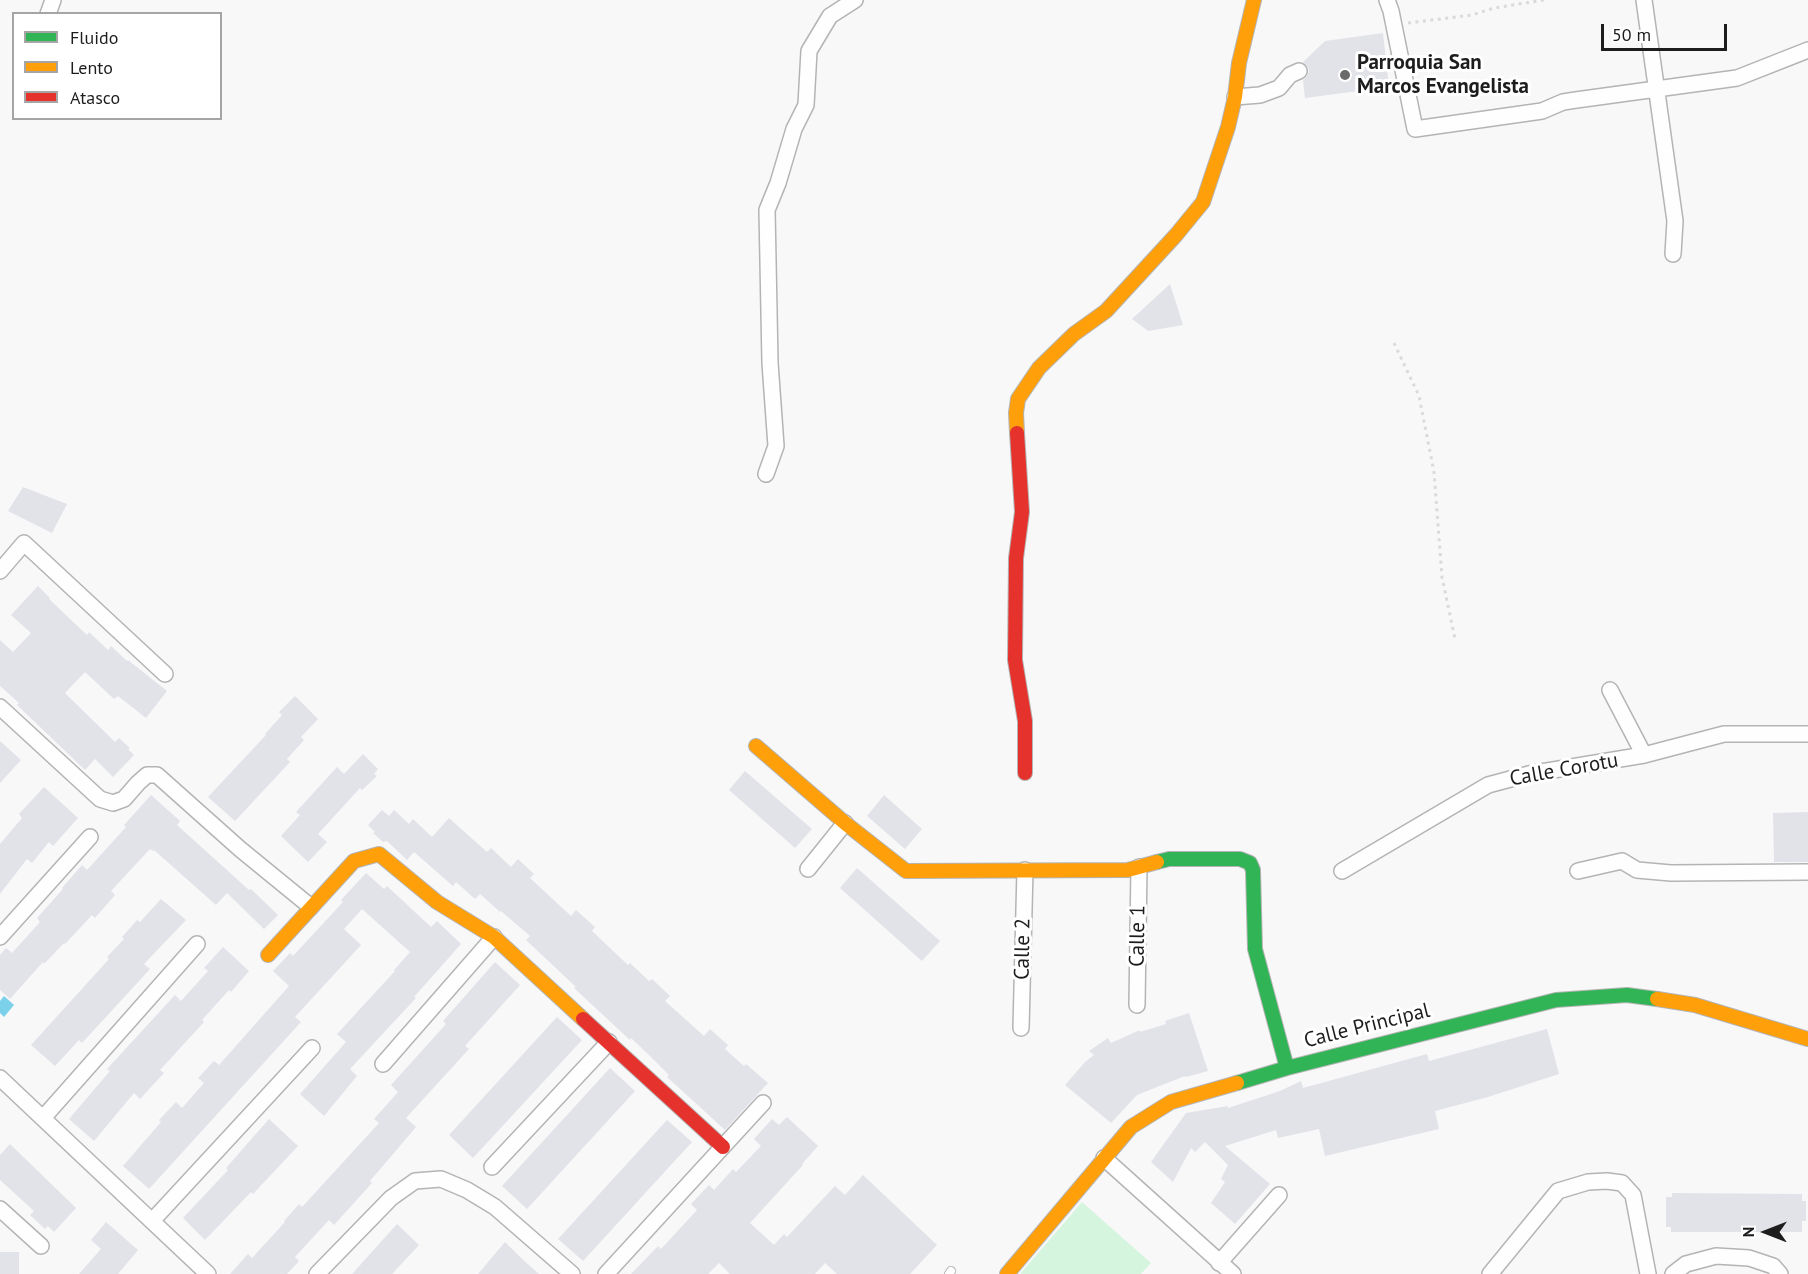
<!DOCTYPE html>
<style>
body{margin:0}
#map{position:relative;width:1808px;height:1274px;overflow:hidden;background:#f8f8f9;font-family:"PT Sans",sans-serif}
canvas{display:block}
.legend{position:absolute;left:12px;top:12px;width:210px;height:108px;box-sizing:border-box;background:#fff;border:2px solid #a5a5a5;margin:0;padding:8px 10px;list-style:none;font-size:18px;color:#1d1d1e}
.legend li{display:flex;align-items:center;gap:12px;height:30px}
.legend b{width:30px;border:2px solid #a5a5a5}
.north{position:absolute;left:1736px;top:1202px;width:60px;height:60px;-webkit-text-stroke:4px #fff;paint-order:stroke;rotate:270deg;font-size:16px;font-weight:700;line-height:24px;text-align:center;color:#1d1d1e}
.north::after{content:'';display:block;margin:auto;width:21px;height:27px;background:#1d1d1e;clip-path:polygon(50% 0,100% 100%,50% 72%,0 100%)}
.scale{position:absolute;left:1601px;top:24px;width:126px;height:27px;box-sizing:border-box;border:3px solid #1d1d1e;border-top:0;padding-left:8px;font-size:18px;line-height:21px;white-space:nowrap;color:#1d1d1e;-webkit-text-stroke:4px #fff;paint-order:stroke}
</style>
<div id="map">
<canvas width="1808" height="1274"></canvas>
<ul class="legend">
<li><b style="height:8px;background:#30b455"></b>Fluido</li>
<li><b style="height:8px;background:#ff9f0a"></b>Lento</li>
<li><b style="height:8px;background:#e5322d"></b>Atasco</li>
</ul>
<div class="north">N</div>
<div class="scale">50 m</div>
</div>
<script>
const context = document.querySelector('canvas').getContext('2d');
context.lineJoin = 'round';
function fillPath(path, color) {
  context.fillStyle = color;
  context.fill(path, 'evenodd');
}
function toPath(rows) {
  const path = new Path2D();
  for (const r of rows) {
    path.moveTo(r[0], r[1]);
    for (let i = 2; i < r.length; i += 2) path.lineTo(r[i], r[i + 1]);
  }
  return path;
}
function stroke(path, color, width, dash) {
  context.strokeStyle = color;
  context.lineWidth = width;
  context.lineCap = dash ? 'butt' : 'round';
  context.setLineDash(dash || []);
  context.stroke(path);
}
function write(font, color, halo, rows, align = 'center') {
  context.font = font + ' "PT Sans",sans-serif';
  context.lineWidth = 6;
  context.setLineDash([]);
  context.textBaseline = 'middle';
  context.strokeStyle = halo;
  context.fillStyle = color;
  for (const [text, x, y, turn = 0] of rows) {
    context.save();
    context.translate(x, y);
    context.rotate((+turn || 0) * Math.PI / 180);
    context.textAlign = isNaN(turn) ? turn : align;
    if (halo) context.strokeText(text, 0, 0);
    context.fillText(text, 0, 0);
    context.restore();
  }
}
fillPath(toPath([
 [1082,1202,1151,1263,1141,1274,1020,1274]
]), '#d6f5df');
fillPath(toPath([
 [4,996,14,1005,4,1017,0,1013,0,1001]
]), '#7bd0ea');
fillPath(toPath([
 [1383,33,1389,87,1305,98,1303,80,1307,76,1309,71,1308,67,1303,62,1325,41],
 [1170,284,1183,325,1148,331,1132,319],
 [23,487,67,504,52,533,8,511],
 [38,586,50,598,49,599,87,635,89,632,108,650,111,646,127,661,128,660,167,691,146,718,118,696,114,699,85,672,65,693,115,742,119,738,130,748,128,749,134,755,113,777,95,759,85,770,17,705,19,703,0,686,0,640,13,652,31,633,11,615],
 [295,696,318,719,301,737,304,740,287,759,290,762,235,821,208,797,266,735,265,734,282,715,279,712],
 [0,741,21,760,0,783],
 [363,754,378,769,374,774,377,776,362,790,360,788,318,834,327,842,308,862,281,836,300,815,296,812,337,767,344,774],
 [745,771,812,829,795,848,729,790],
 [44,787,78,818,53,846,49,842,32,863,27,859,0,894,0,844,22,818,19,814],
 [151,795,180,821,177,825,249,890,251,889,278,915,264,929,227,893,216,905,154,850,153,851,150,849,111,891,115,895,95,918,92,915,65,944,64,943,44,964,43,962,10,999,0,990,0,955,6,948,12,953,40,922,37,918,63,889,62,888,82,865,87,870,126,827,124,825],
 [884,795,922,829,905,849,867,816],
 [382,810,389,816,394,810,409,824,413,819,432,837,449,818,487,852,491,848,511,867,518,859,534,874,530,878,571,916,576,910,595,927,592,931,628,965,630,963,649,981,652,979,670,996,665,1001,704,1036,710,1029,728,1045,725,1049,744,1066,746,1064,768,1083,725,1130,667,1077,669,1075,651,1057,631,1038,630,1040,574,988,576,987,526,940,530,936,501,911,500,912,480,894,475,899,456,882,453,886,414,852,407,860,387,841,383,842,373,833,375,832,368,825],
 [1808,812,1808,862,1774,862,1773,813],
 [857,868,940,941,922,961,840,888],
 [366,873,384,889,387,886,431,927,437,921,461,944,414,997,416,998,350,1069,357,1076,324,1116,300,1094,346,1042,337,1034,395,971,394,970,410,952,362,909,344,929,361,945,295,1017,301,1022,149,1189,123,1166,161,1122,159,1120,176,1102,182,1108,204,1083,198,1078,214,1061,219,1065,289,986,273,971,290,953,293,956,343,902,341,900],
 [161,899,186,920,144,964,150,969,82,1043,79,1040,55,1066,31,1045,109,959,107,957,124,939,122,937,137,920,140,922],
 [223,947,249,971,231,992,229,990,202,1020,204,1022,160,1070,164,1073,140,1099,134,1093,94,1141,69,1119,110,1071,107,1069,175,995,181,1001,208,971,204,968],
 [495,962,520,985,465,1046,469,1049,406,1118,416,1127,370,1181,372,1183,334,1225,329,1220,295,1257,299,1261,287,1274,230,1274,248,1254,252,1258,285,1222,284,1221,299,1204,302,1207,379,1123,374,1119,398,1092,391,1085,446,1024,443,1021],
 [1189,1013,1208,1071,1186,1077,1185,1076,1137,1095,1111,1123,1065,1085,1085,1062,1094,1055,1089,1051,1108,1038,1111,1043,1140,1030,1140,1032,1166,1024,1165,1021],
 [557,1017,582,1040,473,1158,449,1135],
 [1547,1029,1559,1074,1488,1097,1435,1111,1439,1129,1325,1156,1319,1129,1278,1138,1276,1130,1225,1146,1270,1184,1235,1224,1211,1203,1225,1182,1221,1179,1228,1165,1205,1142,1195,1152,1191,1148,1173,1182,1151,1162,1186,1113,1228,1106,1228,1108,1280,1091,1301,1081,1303,1088,1427,1054,1429,1061],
 [610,1068,635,1091,527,1209,502,1186],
 [787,1117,818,1146,802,1164,803,1165,750,1223,774,1245,784,1234,787,1237,835,1186,845,1195,863,1175,937,1245,910,1274,837,1274,825,1263,815,1274,730,1274,719,1263,708,1274,631,1274,658,1246,661,1249,697,1210,691,1204,709,1185,714,1190,733,1169,736,1172,761,1146,754,1139,772,1119,779,1125],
 [269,1119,298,1146,253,1194,251,1192,205,1240,183,1218,228,1170,226,1168],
 [667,1120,692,1142,583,1261,558,1239],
 [10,1144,76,1208,54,1232,48,1226,45,1229,30,1215,34,1211,0,1180,0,1155],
 [1672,1193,1802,1194,1802,1201,1806,1201,1806,1221,1802,1221,1802,1232,1671,1232,1671,1227,1666,1227,1666,1197,1672,1197],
 [106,1222,138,1250,118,1274,79,1274,101,1249,91,1240],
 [397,1224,419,1245,392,1274,352,1274],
 [505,1242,521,1258,539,1274,478,1274],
 [0,1252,19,1252,19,1274,0,1274]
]), '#e2e2e9');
const lane = toPath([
 [949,1274,951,1271]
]);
const street = toPath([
 [1387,0,1391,11,1415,129,1542,111,1563,102,1576,100,1737,78,1808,50],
 [1644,0,1675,221,1673,254],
 [48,14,53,0],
 [1235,97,1260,95,1279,88,1290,75,1299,71],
 [766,474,776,446,770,363,767,210,778,183,794,129,806,105,809,51,830,16,855,0],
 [0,571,24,543,165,674],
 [1610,690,1644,755],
 [0,707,100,799,113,803,124,799,138,783,147,775,157,775,240,849,311,907],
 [808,869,845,823],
 [1342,871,1488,785,1529,774,1644,755,1724,734,1808,734],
 [1578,871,1622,861,1637,870,1671,873,1808,872],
 [0,937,90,837],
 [1137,1005,1139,867],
 [1021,1028,1025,870],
 [383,1064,494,937],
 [0,1078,208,1274],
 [43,1118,197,944],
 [1104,1158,1233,1274],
 [492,1167,609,1042],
 [0,1209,41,1246],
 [152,1221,312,1048],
 [1219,1263,1279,1195],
 [317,1274,391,1198,415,1181,441,1179,467,1190,495,1207,572,1274],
 [606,1274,763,1103],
 [1490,1274,1558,1191,1588,1182,1607,1181,1622,1183,1633,1195,1648,1274],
 [1673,1274,1686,1264,1716,1256,1749,1258,1773,1266,1780,1274]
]);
const fast = toPath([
 [1157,862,1169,859,1240,859,1250,863,1253,870,1255,949,1287,1068],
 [1237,1083,1287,1068,1556,1000,1627,995,1657,999]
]);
const slow = toPath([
 [1017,433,1016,413,1018,399,1039,368,1074,334,1106,311,1176,235,1203,202,1228,127,1235,97,1239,63,1254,0],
 [756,746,845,823,906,871,1128,870,1157,862],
 [268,955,354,861,379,854,437,902,494,937,583,1019],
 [1657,999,1695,1005,1808,1039],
 [1007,1274,1131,1127,1171,1102,1237,1083]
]);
const jam = toPath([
 [1017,433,1022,512,1016,558,1015,660,1025,721,1025,773],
 [583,1019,723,1147]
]);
stroke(lane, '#b4b4b5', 10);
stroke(street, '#b4b4b5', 18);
stroke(fast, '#b4b4b5', 16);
stroke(slow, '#b4b4b5', 16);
stroke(jam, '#b4b4b5', 16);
stroke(toPath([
 [1408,23,1472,15,1494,8,1544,0],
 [1394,343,1419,396,1434,472,1442,577,1455,639]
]), '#dadada', 3, [3, 4.5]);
stroke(lane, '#fefefe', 8);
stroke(street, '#fefefe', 15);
stroke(fast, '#30b455', 14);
stroke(slow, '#ff9f0a', 14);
stroke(jam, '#e5322d', 14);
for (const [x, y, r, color] of [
 [1345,75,6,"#6a6a6b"]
]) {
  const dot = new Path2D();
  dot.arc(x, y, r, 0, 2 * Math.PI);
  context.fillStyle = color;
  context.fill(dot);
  stroke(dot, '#fff', 2);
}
write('bold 21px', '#1d1d1e', '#fff', [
 ["Parroquia San",1357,63],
 ["Marcos Evangelista",1357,87]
], 'left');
write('21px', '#1d1d1e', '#fff', [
 ["Calle Corotu",1564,770,-10],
 ["Calle 1",1138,936,-89],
 ["Calle 2",1023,949,-89],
 ["Calle Principal",1367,1026,-14]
]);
</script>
